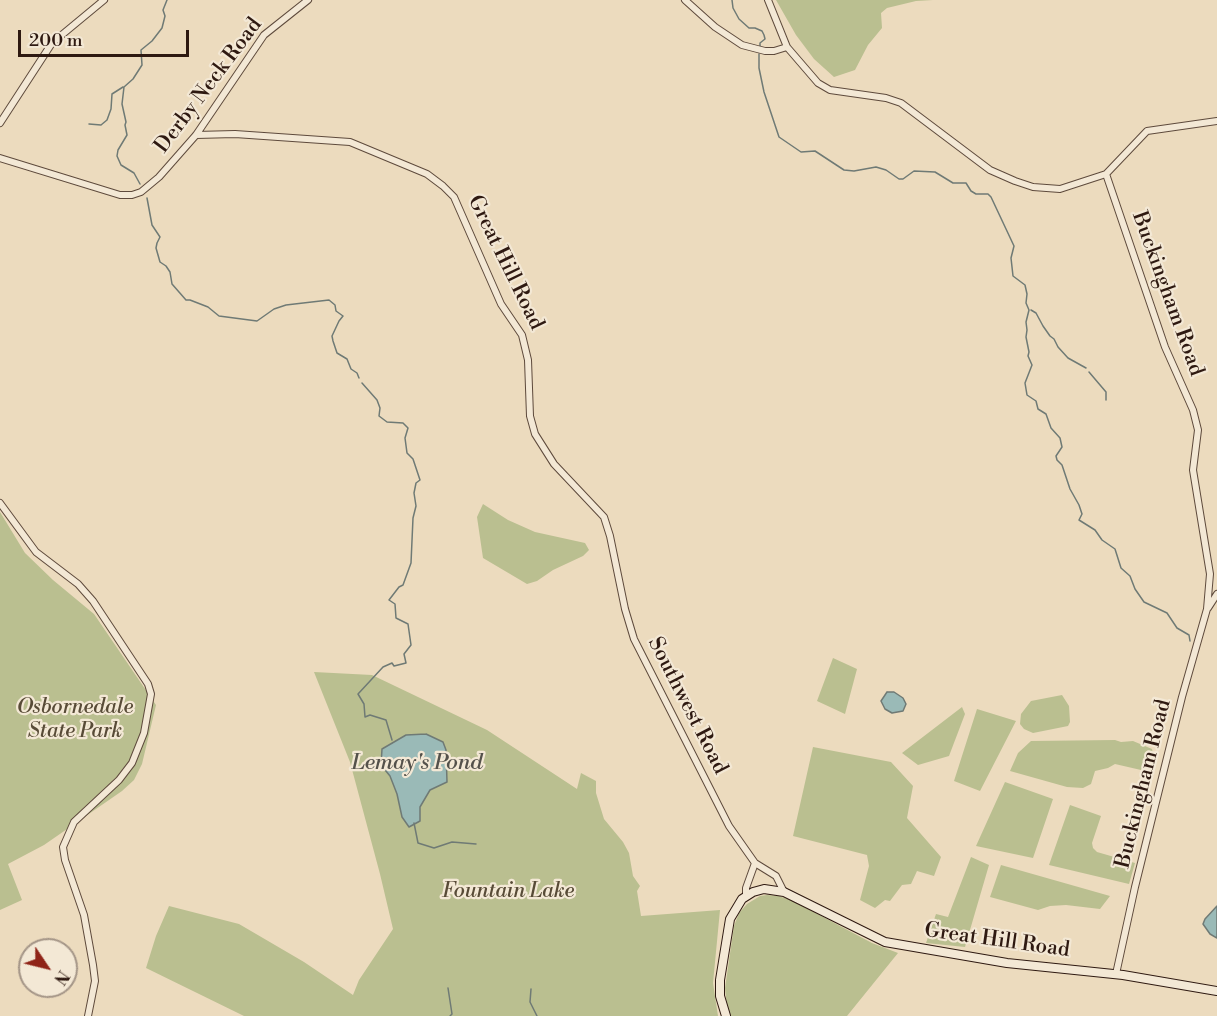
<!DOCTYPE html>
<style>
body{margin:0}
#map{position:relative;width:1217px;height:1016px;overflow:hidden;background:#ecdbbe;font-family:"Libre Bodoni",serif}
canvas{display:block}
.north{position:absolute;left:18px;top:938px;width:60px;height:60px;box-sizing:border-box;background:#f3e8d5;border:2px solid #a49587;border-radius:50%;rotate:125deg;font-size:16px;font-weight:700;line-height:24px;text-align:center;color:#2e1911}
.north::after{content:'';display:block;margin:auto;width:21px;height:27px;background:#8f2418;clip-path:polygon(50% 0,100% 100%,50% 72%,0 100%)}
.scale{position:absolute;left:18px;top:30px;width:171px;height:27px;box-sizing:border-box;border:3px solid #2e1911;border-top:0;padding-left:8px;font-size:18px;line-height:21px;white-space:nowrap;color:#2e1911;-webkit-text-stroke:4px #f3e8d5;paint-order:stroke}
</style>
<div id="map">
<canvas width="1217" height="1016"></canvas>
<div class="north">N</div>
<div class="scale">200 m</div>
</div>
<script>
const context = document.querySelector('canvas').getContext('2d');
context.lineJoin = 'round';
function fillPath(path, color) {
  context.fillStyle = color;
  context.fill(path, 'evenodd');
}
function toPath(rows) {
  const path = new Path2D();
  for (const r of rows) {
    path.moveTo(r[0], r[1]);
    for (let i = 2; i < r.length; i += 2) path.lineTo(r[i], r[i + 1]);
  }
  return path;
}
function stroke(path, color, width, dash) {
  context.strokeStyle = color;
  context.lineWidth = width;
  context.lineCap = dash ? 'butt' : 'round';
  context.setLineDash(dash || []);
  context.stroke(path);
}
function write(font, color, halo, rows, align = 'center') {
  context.font = font + ' "Libre Bodoni",serif';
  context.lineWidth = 4.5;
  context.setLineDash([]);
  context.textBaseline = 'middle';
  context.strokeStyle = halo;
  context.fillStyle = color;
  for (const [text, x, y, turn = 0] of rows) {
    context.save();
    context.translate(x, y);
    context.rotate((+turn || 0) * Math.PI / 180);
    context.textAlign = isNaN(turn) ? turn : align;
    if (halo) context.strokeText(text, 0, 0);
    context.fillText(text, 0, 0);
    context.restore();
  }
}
fillPath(toPath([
 [776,0,933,0,916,1,887,8,881,13,882,28,868,45,855,70,834,77,814,59,796,35],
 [483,504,508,520,535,532,585,543,589,550,583,556,553,570,537,581,527,584,483,558,477,517],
 [0,512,25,553,53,580,94,614,156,705,142,764,134,780,122,791,44,845,8,864,22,900,0,910],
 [833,658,857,669,845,714,817,701],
 [314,672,372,675,487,730,577,789,581,773,596,781,596,793,604,819,623,842,629,853,633,876,640,886,637,891,641,916,720,910,713,983,718,1016,244,1016,146,968,156,936,169,906,239,924,304,962,353,995,359,980,393,929,380,874,350,762],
 [1062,695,1069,706,1070,722,1068,726,1033,733,1024,729,1020,724,1021,714,1031,701],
 [962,707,965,714,949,756,918,765,902,753],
 [977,709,1016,721,980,791,954,781],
 [1115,740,1121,742,1133,741,1152,749,1154,758,1141,770,1115,764,1108,768,1095,771,1091,784,1083,788,1067,787,1010,771,1018,753,1031,741],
 [813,747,891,762,913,786,907,818,941,857,934,876,917,871,911,884,902,885,890,901,885,900,875,908,860,900,869,866,867,855,793,836],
 [1005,782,1053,799,1033,858,976,846],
 [1070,805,1101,816,1092,843,1093,848,1097,852,1135,863,1129,884,1049,865],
 [971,857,989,865,965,947,926,943,936,914,948,917],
 [1001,865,1110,896,1100,909,1066,905,1050,906,1038,910,990,897],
 [767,895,779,896,793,901,872,943,898,953,847,1016,731,1016,727,1008,725,988,734,926,739,913,747,904,760,896]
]), '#babf90');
const water = toPath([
 [887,692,894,692,903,698,906,704,903,711,892,713,885,709,881,701,887,692],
 [426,734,443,742,446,750,447,782,430,790,420,807,420,821,409,827,402,817,397,794,390,776,381,765,382,749,406,735,426,734],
 [1217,906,1217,938,1210,934,1203,924,1205,919,1217,906]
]);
fillPath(water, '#9abab7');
stroke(water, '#6f7a75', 1.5);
stroke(toPath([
 [732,0,733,8,739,19,749,28,755,28,762,31,764,35,765,39,760,43,760,47],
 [759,54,759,68,764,92,779,137,801,152,815,151,844,170,854,171,876,167,886,170,899,179,903,179,914,171,935,172,953,183,966,183,971,191,976,194,988,194,991,197,1014,246,1011,258,1013,276,1025,285,1027,294,1026,303,1029,310,1026,322,1027,330,1026,337,1029,352,1028,356,1032,365,1025,383,1027,395,1036,401,1038,409,1046,414,1051,428,1060,438,1062,447,1056,456,1057,460,1062,465,1070,489,1079,505,1082,514,1079,520,1095,530,1102,540,1115,549,1121,568,1130,576,1135,589,1144,602,1167,613,1177,628,1189,635,1190,641],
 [89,124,101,125,107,120,111,109,112,94,123,87],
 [140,184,134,173,121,165,117,156,118,150,127,135,125,125,126,122,122,104,124,87,133,79,142,65,141,50,152,41,162,28,165,16,163,10,167,0],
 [147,198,152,225,160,237,157,243,156,248,160,262,166,266,170,272,172,284,186,300,190,300,208,307,219,316,257,321,274,309,286,305,329,300,335,305,336,311,343,316,339,321,332,336,333,341,337,353,347,359,351,369,357,373,359,378],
 [1031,310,1036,313,1043,326,1050,336,1054,339,1058,347,1068,358,1086,368],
 [1089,372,1106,392,1106,400],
 [362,383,377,400,380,408,379,416,387,422,403,423,408,428,405,438,407,453,413,459,420,480,416,483,414,493,416,506,413,518,411,563,403,585,399,587,389,600,395,604,396,618,408,624,411,645,404,654,406,663,394,666,392,663,383,667,358,694,364,704,365,717,370,715,386,720,392,740],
 [414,823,418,843,434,848,452,842,476,844],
 [448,988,452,1014,450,1016],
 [531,989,530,1002,537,1016]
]), '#6f7a75', 1.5);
const minor = toPath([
 [685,0,715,27,742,45,765,51,774,51,787,47],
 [768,0,787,47,818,83,830,90,886,98,901,103,990,170,1015,181,1033,187,1060,189,1106,174,1147,131,1217,121],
 [0,123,52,43,104,0],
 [196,135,235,134,350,142,427,174,443,186,454,197,501,304,522,335,528,360,530,416,535,434,554,464,604,517,610,536,625,609,634,639,729,826,755,863,776,876,784,892],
 [0,158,120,195,132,195,141,192,159,177,196,135,264,35,308,0],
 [1106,174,1165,347,1193,410,1198,430,1193,470,1210,574,1207,609,1182,697,1135,887,1116,974],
 [0,503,36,552,78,584,93,601,148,684,151,694,144,733,132,763,119,780,74,822,63,847,65,860,84,915,93,965,95,981,88,1016],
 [1208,608,1217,594],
 [746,895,746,888,755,863]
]);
const secondary = toPath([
 [726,1016,720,996,720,980,730,919,742,899,753,892,764,889,784,892,885,942,1007,963,1123,975,1217,991]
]);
stroke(minor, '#5e4a3c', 8);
stroke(secondary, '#2e1911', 10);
stroke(minor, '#f3e8d5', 6);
stroke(secondary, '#f3e8d5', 8);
write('21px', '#2e1911', '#f3e8d5', [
 ["Derby Neck Road",209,86,-53],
 ["Great Hill Road",505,263,64],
 ["Buckingham Road",1167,294,70],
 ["Southwest Road",687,706,63],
 ["Buckingham Road",1144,784,-76],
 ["Great Hill Road",997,941,8]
]);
write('italic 21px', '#584b37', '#f3e8d5', [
 ["Osbornedale",75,708],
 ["State Park",75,732],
 ["Fountain Lake",508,892]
]);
write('italic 22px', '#54514b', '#f3e8d5', [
 ["Lemay's Pond",417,764]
]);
</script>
